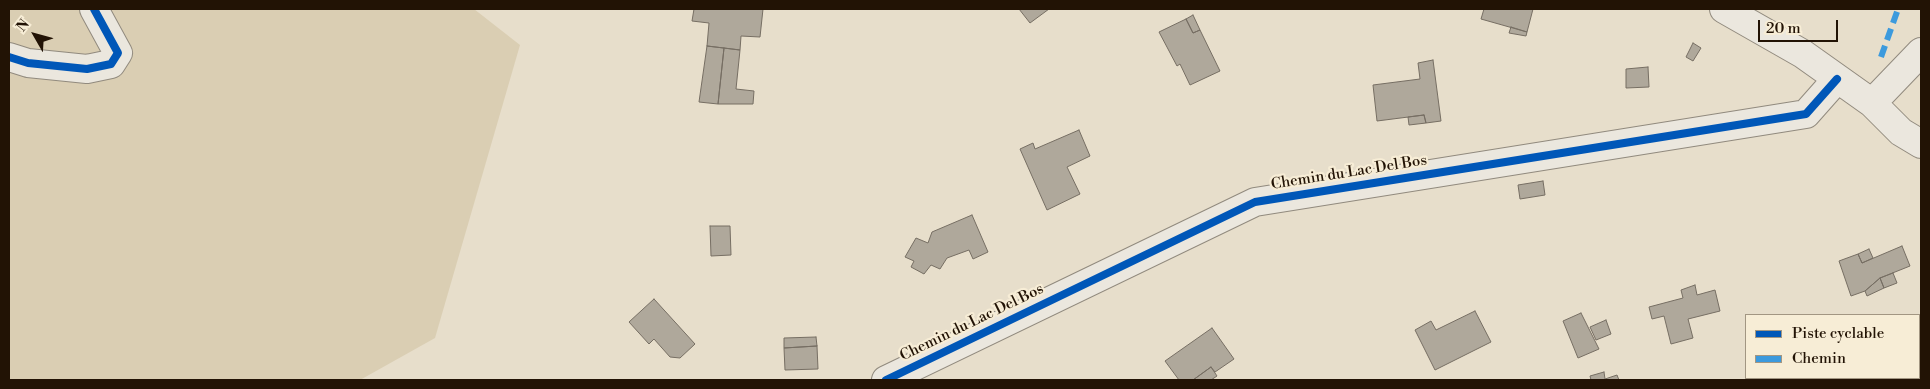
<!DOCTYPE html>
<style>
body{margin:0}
#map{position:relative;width:1930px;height:389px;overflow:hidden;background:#e7decb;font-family:"Libre Bodoni",serif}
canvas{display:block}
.frame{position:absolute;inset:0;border:10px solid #221305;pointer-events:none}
.legend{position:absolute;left:1745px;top:314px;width:175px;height:65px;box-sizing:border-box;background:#f7edd6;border:1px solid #a29682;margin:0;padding:6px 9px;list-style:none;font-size:15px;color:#221305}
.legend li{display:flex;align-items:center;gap:10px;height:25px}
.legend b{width:25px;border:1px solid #a29682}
.north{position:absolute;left:10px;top:10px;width:50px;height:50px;-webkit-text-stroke:4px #f7edd6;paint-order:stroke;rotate:308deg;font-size:14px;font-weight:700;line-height:20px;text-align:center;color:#221305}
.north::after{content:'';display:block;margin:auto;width:18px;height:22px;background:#221305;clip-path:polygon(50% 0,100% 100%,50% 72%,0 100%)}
.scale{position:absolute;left:1758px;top:20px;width:80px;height:22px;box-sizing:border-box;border:2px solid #221305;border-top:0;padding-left:6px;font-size:15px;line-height:18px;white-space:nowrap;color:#221305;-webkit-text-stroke:4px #f7edd6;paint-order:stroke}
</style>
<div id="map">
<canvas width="1930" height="389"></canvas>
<div class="frame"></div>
<ul class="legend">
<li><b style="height:6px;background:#0057b8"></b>Piste cyclable</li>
<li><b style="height:6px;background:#3c9add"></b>Chemin</li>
</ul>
<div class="north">N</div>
<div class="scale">20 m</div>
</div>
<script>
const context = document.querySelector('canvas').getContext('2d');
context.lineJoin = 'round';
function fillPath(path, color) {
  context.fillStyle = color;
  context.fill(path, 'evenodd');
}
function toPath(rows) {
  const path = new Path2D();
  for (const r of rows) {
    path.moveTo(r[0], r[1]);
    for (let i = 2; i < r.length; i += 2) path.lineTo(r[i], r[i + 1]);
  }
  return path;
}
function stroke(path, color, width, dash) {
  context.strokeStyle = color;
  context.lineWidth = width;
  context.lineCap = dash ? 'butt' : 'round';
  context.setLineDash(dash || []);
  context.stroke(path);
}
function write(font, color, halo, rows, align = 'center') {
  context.font = font + ' "Libre Bodoni",serif';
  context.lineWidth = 4.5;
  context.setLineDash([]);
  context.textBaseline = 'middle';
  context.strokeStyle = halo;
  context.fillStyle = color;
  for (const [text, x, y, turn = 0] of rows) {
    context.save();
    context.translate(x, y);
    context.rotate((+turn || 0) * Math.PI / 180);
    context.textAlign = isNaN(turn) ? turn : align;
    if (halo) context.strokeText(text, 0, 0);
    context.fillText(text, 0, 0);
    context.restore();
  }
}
fillPath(toPath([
 [9,9,474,9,520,45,435,338,360,380,9,380]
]), '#daceb3');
const building = toPath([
 [694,9,763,9,760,37,741,36,740,50,707,46,709,23,692,21,694,9],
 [1019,9,1049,9,1030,23,1019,9],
 [1484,9,1533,9,1527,32,1481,19,1484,9],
 [1193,15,1200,30,1193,33,1186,19,1193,15],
 [1186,19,1193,33,1200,30,1220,71,1190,85,1180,64,1177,66,1159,32,1186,19],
 [1511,27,1527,32,1526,36,1509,33,1511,27],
 [1693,43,1701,48,1693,61,1686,57,1693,43],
 [707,46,724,48,718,104,699,102,707,46],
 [724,48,740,50,736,89,754,91,753,104,718,104,724,48],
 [1433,60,1441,121,1426,123,1424,115,1377,121,1373,85,1420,79,1418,63,1433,60],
 [1648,67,1649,87,1626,88,1626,69,1648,67],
 [1424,115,1426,123,1409,125,1408,117,1424,115],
 [1079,130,1090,156,1067,167,1080,194,1047,210,1020,149,1033,143,1035,149,1079,130],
 [1543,181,1545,195,1520,199,1518,185,1543,181],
 [972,215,988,252,973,259,969,250,947,258,940,269,931,265,924,274,911,267,914,261,905,257,916,238,928,243,932,232,972,215],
 [710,226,730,226,731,255,711,256,710,226],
 [1902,246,1910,266,1880,278,1865,291,1851,296,1839,261,1858,254,1862,263,1902,246],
 [1869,249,1873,258,1862,263,1858,254,1869,249],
 [1893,273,1897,283,1884,288,1880,278,1893,273],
 [1880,278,1884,288,1867,296,1865,291,1880,278],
 [1695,285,1697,295,1715,290,1720,311,1688,319,1693,338,1671,344,1664,316,1652,319,1649,307,1683,298,1681,290,1695,285],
 [654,299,695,344,680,358,670,357,654,339,649,344,629,322,654,299],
 [1475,311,1491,342,1435,370,1415,330,1431,321,1436,330,1475,311],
 [1581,313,1599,349,1578,358,1563,321,1581,313],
 [1606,320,1611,334,1596,340,1590,327,1606,320],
 [1212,328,1234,359,1215,372,1211,367,1193,380,1179,380,1165,361,1212,328],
 [816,337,817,346,784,348,784,338,816,337],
 [817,346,818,369,785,370,784,348,817,346],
 [1211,367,1217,376,1211,380,1193,380,1211,367],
 [1604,372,1605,379,1617,375,1619,380,1591,380,1590,376,1604,372]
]);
fillPath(building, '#afa89b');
stroke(building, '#766e63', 1);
const minor = toPath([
 [1724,9,1803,54,1872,103,1901,132,1921,144],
 [9,57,28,63,87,69,111,64,118,53,94,9],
 [1872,103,1921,52],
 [886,380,1255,202,1806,114,1837,79]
]);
stroke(minor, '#918a7e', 30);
stroke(minor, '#ebe7de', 28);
stroke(toPath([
 [1881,57,1898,9]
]), '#3c9add', 6, [12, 6]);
stroke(toPath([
 [9,57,28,63,87,69,111,64,118,53,94,9],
 [886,380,1255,202,1806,114,1837,79]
]), '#0057b8', 8);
write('15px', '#221305', '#f7edd6', [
 ["Chemin du Lac Del Bos",1349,173,-9],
 ["Chemin du Lac Del Bos",972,323,-26]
]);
</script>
